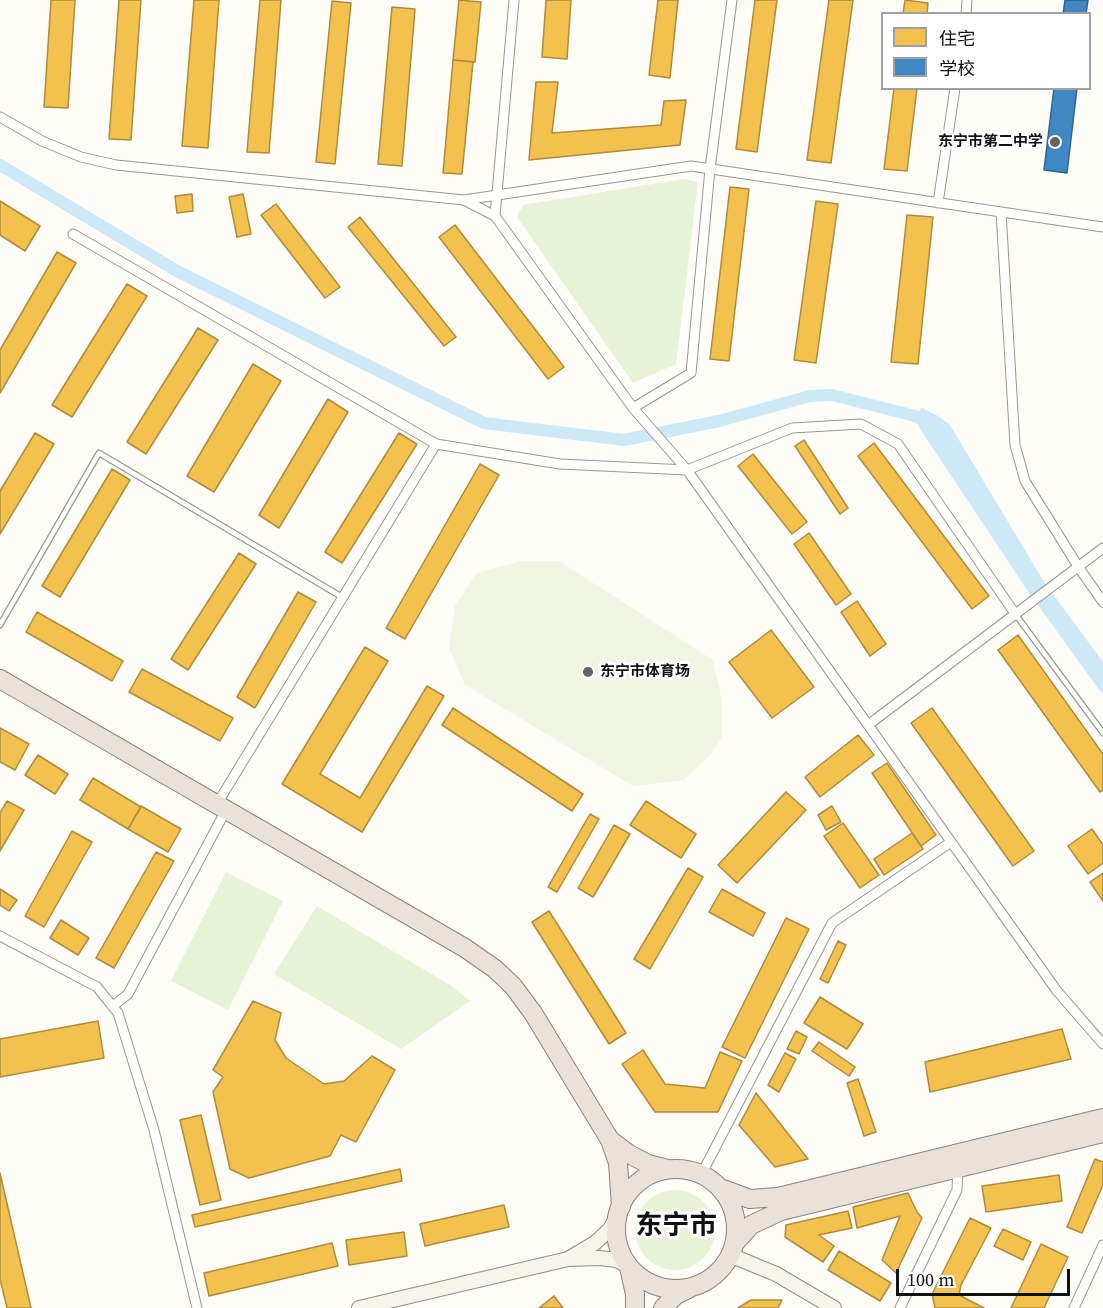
<!DOCTYPE html>
<meta charset="utf-8">
<style>
body{margin:0}
#map{position:relative;width:1103px;height:1308px;overflow:hidden;background:#fdfcf7;font-family:"Source Serif 4","Noto Sans SC",serif}
canvas{display:block}
.legend{position:absolute;left:881px;top:12px;width:210px;height:78px;box-sizing:border-box;background:#fff;border:2px solid #a0a0a0;margin:0;padding:8px 10px;list-style:none;font-size:18px;color:#111}
.legend li{display:flex;align-items:center;gap:12px;height:30px}
.legend b{width:30px;border:2px solid #a0a0a0}
.scale{position:absolute;left:896px;top:1269px;width:174px;height:27px;box-sizing:border-box;border:3px solid #111;border-top:0;padding-left:8px;font-size:18px;line-height:21px;white-space:nowrap;color:#111;-webkit-text-stroke:4px #fff;paint-order:stroke}
</style>
<div id="map">
<canvas width="1103" height="1308"></canvas>
<ul class="legend">
<li><b style="height:16px;background:#f2c14e"></b>住宅</li>
<li><b style="height:16px;background:#3f88c5"></b>学校</li>
</ul>
<div class="scale">100 m</div>
</div>
<script>
const context = document.querySelector('canvas').getContext('2d');
context.lineJoin = 'round';
function fillPath(path, color) {
  context.fillStyle = color;
  context.fill(path, 'evenodd');
}
function toPath(rows) {
  const path = new Path2D();
  for (const r of rows) {
    if (r.length === 3) {
      path.moveTo(r[0] + r[2], r[1]);
      path.arc(r[0], r[1], r[2], 0, 2 * Math.PI);
      continue;
    }
    path.moveTo(r[0], r[1]);
    for (let i = 2; i < r.length; i += 2) path.lineTo(r[i], r[i + 1]);
  }
  return path;
}
function stroke(path, color, width, dash) {
  context.strokeStyle = color;
  context.lineWidth = width;
  context.lineCap = dash ? 'butt' : 'round';
  context.setLineDash(dash || []);
  context.stroke(path);
}
function write(font, color, halo, rows, align = 'center') {
  context.font = font + ' "Source Serif 4","Noto Sans SC",serif';
  context.lineWidth = 6;
  context.setLineDash([]);
  context.textBaseline = 'middle';
  context.strokeStyle = halo;
  context.fillStyle = color;
  for (const [text, x, y, turn = 0] of rows) {
    context.save();
    context.translate(x, y);
    context.rotate((+turn || 0) * Math.PI / 180);
    context.textAlign = isNaN(turn) ? turn : align;
    if (halo) context.strokeText(text, 0, 0);
    context.fillText(text, 0, 0);
    context.restore();
  }
}
fillPath(toPath([
 [684,179,698,182,676,364,633,383,517,217,523,205],
 [226,872,283,901,228,1010,171,981],
 [317,906,450,985,470,1001,401,1049,274,974],
 [675,1230,40]
]), '#e7f3d7');
fillPath(toPath([
 [522,561,559,561,713,660,722,701,722,737,712,753,684,780,633,786,465,685,449,647,455,606,477,573]
]), '#f0f6e1');
fillPath(toPath([
 [922,408,938,416,950,425,1044,582,1103,662,1103,695,1027,590,920,429,915,416]
]), '#cde8f7');
const homes = toPath([
 [51,0,75,0,68,108,44,107,51,0],
 [119,0,141,0,131,140,109,139,119,0],
 [194,0,219,0,208,148,182,146,194,0],
 [260,0,281,0,269,153,247,152,260,0],
 [459,0,481,2,475,62,453,60,459,0],
 [546,0,571,0,567,59,542,57,546,0],
 [658,0,678,0,670,78,649,75,658,0],
 [755,0,777,0,757,152,736,149,755,0],
 [829,0,853,0,831,163,807,160,829,0],
 [905,0,928,3,927,14,903,14,905,0],
 [332,1,351,3,335,164,316,162,332,1],
 [392,7,415,9,402,166,378,164,392,7],
 [453,60,473,62,462,174,443,173,453,60],
 [536,82,558,82,552,133,661,125,664,101,686,100,680,145,529,160,536,82],
 [894,88,917,88,907,171,884,169,894,88],
 [730,187,749,189,729,361,710,359,730,187],
 [192,194,193,211,177,213,175,196,192,194],
 [243,194,251,234,237,237,229,197,243,194],
 [0,201,40,226,25,251,0,235,0,201],
 [816,201,838,204,816,363,794,360,816,201],
 [276,204,340,287,325,298,261,215,276,204],
 [907,215,933,217,918,364,891,362,907,215],
 [360,217,456,337,444,346,348,227,360,217],
 [455,225,564,367,548,379,439,237,455,225],
 [57,252,76,263,0,393,0,350,57,252],
 [127,284,147,296,72,417,52,405,127,284],
 [198,328,218,340,146,454,127,442,198,328],
 [253,364,281,381,214,492,187,476,253,364],
 [328,399,348,412,279,528,259,515,328,399],
 [35,433,54,444,0,534,0,491,35,433],
 [399,433,417,444,342,563,325,552,399,433],
 [804,440,848,508,840,514,795,446,804,440],
 [874,443,989,596,972,609,858,456,874,443],
 [753,454,807,522,792,534,738,466,753,454],
 [480,464,499,475,405,639,386,628,480,464],
 [112,469,130,480,60,597,42,586,112,469],
 [809,533,851,594,836,605,794,544,809,533],
 [239,553,256,564,188,670,171,659,239,553],
 [298,592,316,602,255,708,237,697,298,592],
 [857,601,886,644,870,656,841,612,857,601],
 [37,612,123,661,112,681,26,632,37,612],
 [771,630,814,687,772,718,729,662,771,630],
 [1018,635,1103,754,1103,790,1100,792,998,650,1018,635],
 [365,647,388,661,320,774,360,798,427,686,444,696,362,832,282,784,365,647],
 [142,669,233,718,220,741,129,692,142,669],
 [453,708,583,794,572,811,442,725,453,708],
 [932,708,1034,851,1013,866,911,723,932,708],
 [0,728,29,744,15,770,0,762,0,728],
 [858,735,874,755,820,797,805,777,858,735],
 [38,755,68,774,55,794,25,775,38,755],
 [887,763,936,835,921,846,872,773,887,763],
 [93,778,141,807,128,829,80,800,93,778],
 [786,792,806,810,737,883,718,865,786,792],
 [7,801,24,810,0,851,0,813,7,801],
 [646,801,696,834,681,858,630,825,646,801],
 [141,806,181,829,168,852,128,829,141,806],
 [832,806,841,822,826,830,818,815,832,806],
 [590,814,599,819,557,892,548,887,590,814],
 [843,823,879,875,860,888,824,836,843,823],
 [614,825,630,834,593,897,578,888,614,825],
 [1092,829,1103,845,1103,863,1088,874,1068,846,1092,829],
 [72,831,92,842,44,927,25,916,72,831],
 [912,833,923,849,884,875,874,859,912,833],
 [156,852,174,861,114,968,96,958,156,852],
 [688,868,703,877,650,969,634,959,688,868],
 [1103,873,1103,901,1090,882,1103,873],
 [0,889,17,900,9,911,0,905,0,889],
 [722,889,765,913,753,936,709,912,722,889],
 [549,911,626,1033,609,1044,532,922,549,911],
 [786,918,809,929,745,1058,722,1047,786,918],
 [61,920,89,938,78,955,50,938,61,920],
 [838,941,846,945,828,983,820,979,838,941],
 [820,997,863,1024,847,1049,804,1023,820,997],
 [253,1001,281,1013,275,1040,286,1058,324,1084,344,1081,372,1056,395,1070,356,1142,341,1135,330,1156,249,1178,230,1169,213,1092,223,1077,213,1070,253,1001],
 [98,1021,104,1058,0,1077,0,1039,98,1021],
 [1062,1029,1071,1059,930,1092,925,1062,1062,1029],
 [796,1031,807,1037,799,1054,787,1049,796,1031],
 [819,1042,855,1067,849,1076,812,1051,819,1042],
 [643,1050,665,1084,705,1088,720,1052,742,1061,718,1112,655,1112,622,1064,643,1050],
 [785,1053,796,1059,779,1092,768,1085,785,1053],
 [858,1079,876,1132,864,1136,847,1083,858,1079],
 [756,1093,808,1159,775,1167,739,1125,756,1093],
 [201,1115,221,1200,200,1205,180,1120,201,1115],
 [1095,1159,1103,1162,1103,1185,1082,1233,1067,1227,1095,1159],
 [400,1169,402,1181,195,1227,192,1215,400,1169],
 [0,1173,31,1308,7,1308,0,1279,0,1173],
 [1059,1175,1062,1201,986,1212,982,1186,1059,1175],
 [908,1193,917,1212,922,1218,896,1273,882,1260,900,1216,857,1228,853,1207,908,1193],
 [504,1205,509,1227,425,1246,420,1224,504,1205],
 [848,1211,852,1228,819,1235,834,1246,823,1262,785,1237,786,1225,848,1211],
 [970,1218,991,1228,961,1285,959,1295,984,1308,935,1308,932,1294,970,1218],
 [1003,1229,1031,1242,1023,1260,994,1246,1003,1229],
 [404,1232,407,1256,349,1265,346,1240,404,1232],
 [332,1243,338,1266,209,1296,204,1273,332,1243],
 [1041,1244,1068,1257,1044,1308,1011,1308,1041,1244],
 [839,1251,891,1283,880,1301,828,1270,839,1251],
 [554,1296,563,1308,539,1308,554,1296],
 [751,1300,782,1300,778,1308,738,1308,751,1300]
]);
fillPath(homes, '#f2c14e');
stroke(homes, '#ae8c3c', 1.5);
const schools = toPath([
 [1065,0,1088,0,1086,14,1063,14,1065,0],
 [1054,88,1077,88,1067,173,1044,170,1054,88]
]);
fillPath(schools, '#3f88c5');
stroke(schools, '#31648f', 1.5);
stroke(toPath([
 [0,165,177,271,484,423,624,440,719,421,810,396,832,395,915,416,928,422]
]), '#cde8f7', 12);
const lane = toPath([
 [1016,615,1103,733],
 [0,625,99,453,342,597]
]);
const street = toPath([
 [966,14,967,0],
 [0,117,42,141,81,157,116,165,464,200,691,166,1103,227],
 [464,200,495,216,633,408,687,470,1057,991,1103,1044],
 [938,203,955,88],
 [1001,212,1015,445,1025,481,1079,568,1103,602],
 [495,216,514,0],
 [73,234,436,444,560,464,687,470,792,428,861,424,898,444,1016,615],
 [633,408,691,373,710,169,732,0],
 [868,725,1103,548],
 [217,804,436,444],
 [0,936,97,987,118,1013,154,1130,197,1308],
 [113,1006,128,994,226,810],
 [701,1175,832,923,951,842],
 [900,1308,957,1190,958,1165],
 [1074,1308,1103,1245]
]);
const secondary = toPath([
 [618,1215,610,1229,595,1243,568,1259,599,1258,617,1260,629,1267],
 [730,1255,776,1274,834,1308],
 [359,1308,568,1259]
]);
const highway = toPath([
 [0,679,465,948,495,969,513,986,533,1013,610,1140],
 [676,1229,60],
 [720,1188,750,1199,778,1197,1103,1118],
 [621,1207,618,1163,610,1140,629,1154,648,1164,668,1169],
 [734,1244,751,1225,781,1211,1103,1133],
 [629,1267,635,1294,635,1308],
 [663,1308,676,1295,690,1288]
]);
stroke(lane, '#979795', 7);
stroke(street, '#979795', 11);
stroke(secondary, '#8e8d8b', 16);
stroke(highway, '#858482', 20);
stroke(lane, '#fffffe', 4.5);
stroke(street, '#fffffe', 9);
stroke(secondary, '#f6f4eb', 14);
stroke(highway, '#eae1d8', 18);
for (const [x, y, r, color] of [
 [1055,142,6,"#646362"],
 [588,672,6,"#646362"]
]) {
  const dot = new Path2D();
  dot.arc(x, y, r, 0, 2 * Math.PI);
  context.fillStyle = color;
  context.fill(dot);
  stroke(dot, '#fff', 2);
}
write('bold 15px', '#111', '#fff', [
 ["东宁市第二中学",1043,142],
 ["东宁市体育场",600,672,"left"]
], 'right');
write('bold 27px', '#111', '#fff', [
 ["东宁市",676,1227]
]);
</script>
